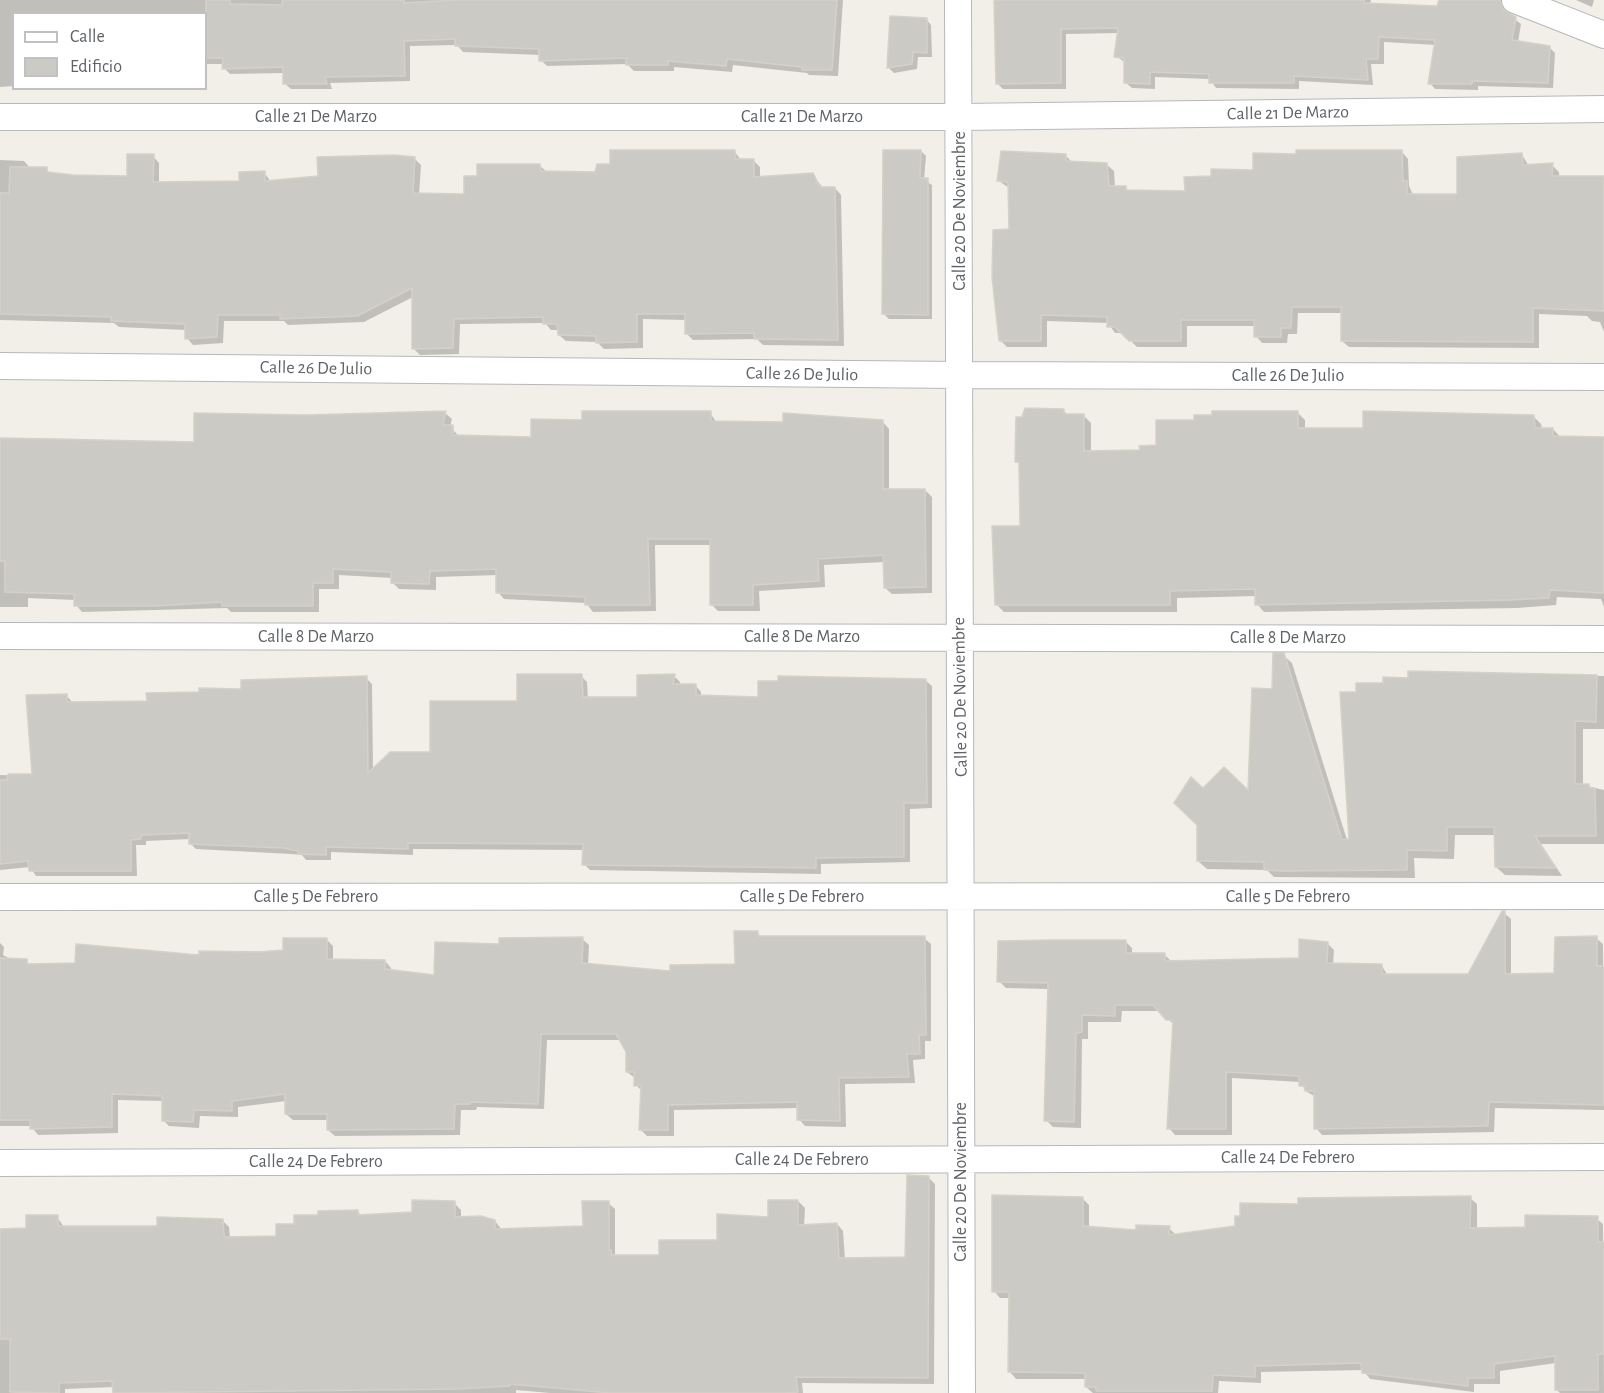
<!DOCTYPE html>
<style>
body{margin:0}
#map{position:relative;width:1604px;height:1393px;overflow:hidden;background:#f1efe8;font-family:"Alegreya Sans",sans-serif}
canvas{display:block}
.legend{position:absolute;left:12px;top:12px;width:195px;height:78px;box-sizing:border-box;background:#fff;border:2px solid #bfc1c3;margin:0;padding:8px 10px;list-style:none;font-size:18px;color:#5f6368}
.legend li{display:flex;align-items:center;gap:12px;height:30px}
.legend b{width:30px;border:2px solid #bfc1c3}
</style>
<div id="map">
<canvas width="1604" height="1393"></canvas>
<ul class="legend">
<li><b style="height:8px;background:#fff"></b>Calle</li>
<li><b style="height:16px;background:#cccac5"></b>Edificio</li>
</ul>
</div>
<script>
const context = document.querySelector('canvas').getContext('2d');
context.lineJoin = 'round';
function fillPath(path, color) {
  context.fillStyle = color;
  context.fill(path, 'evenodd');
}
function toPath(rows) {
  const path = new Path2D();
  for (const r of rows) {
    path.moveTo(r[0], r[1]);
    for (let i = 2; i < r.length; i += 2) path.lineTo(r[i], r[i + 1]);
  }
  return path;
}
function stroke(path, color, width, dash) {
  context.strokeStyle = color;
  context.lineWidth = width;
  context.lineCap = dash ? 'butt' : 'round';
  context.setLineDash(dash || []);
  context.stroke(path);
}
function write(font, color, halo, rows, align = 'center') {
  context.font = font + ' "Alegreya Sans",sans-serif';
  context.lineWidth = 4.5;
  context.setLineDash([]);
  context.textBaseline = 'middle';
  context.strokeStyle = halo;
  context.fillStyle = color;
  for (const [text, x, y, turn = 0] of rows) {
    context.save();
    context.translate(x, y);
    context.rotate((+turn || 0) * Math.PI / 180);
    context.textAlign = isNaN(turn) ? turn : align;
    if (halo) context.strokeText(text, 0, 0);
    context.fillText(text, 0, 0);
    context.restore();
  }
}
fillPath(toPath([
 [0,0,843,0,838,76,809,75,807,73,733,65,732,72,674,67,674,71,634,71,627,64,547,66,541,60,541,55,463,52,457,45,410,46,410,81,330,83,332,89,291,89,284,83,284,73,230,74,224,68,224,64,206,64,206,14,14,14,14,86,0,87],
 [996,0,1371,0,1370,5,1438,7,1441,0,1507,0,1508,14,1521,24,1518,42,1549,47,1555,53,1553,88,1478,86,1478,90,1435,89,1430,83,1436,45,1384,42,1384,64,1371,64,1373,85,1299,81,1299,89,1216,88,1210,79,1155,77,1155,89,1132,88,1126,83,1126,63,1116,56,1119,33,1066,34,1066,89,1003,89,997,83],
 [1576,0,1594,0,1592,7],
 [891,17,926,19,931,25,932,57,918,57,917,69,894,73,889,68],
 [734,151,741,160,753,160,760,167,760,178,813,175,823,188,835,188,841,195,844,346,763,345,757,339,693,340,686,333,687,320,643,319,643,348,604,349,597,342,566,341,559,335,559,330,551,330,545,323,460,324,459,354,420,355,413,348,413,297,364,322,288,325,284,321,224,321,223,343,193,345,187,338,186,330,119,327,114,323,0,320,0,160,24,161,30,168,46,169,51,174,128,178,153,156,159,163,159,183,240,183,264,172,271,182,319,177,414,158,421,165,419,195,466,195,478,177,540,166,547,172,596,174],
 [921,151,926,156,924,180,932,185,932,319,889,319,884,314],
 [1402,152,1408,159,1409,186,1413,195,1459,195,1522,155,1529,166,1552,165,1559,172,1559,177,1604,177,1604,332,1600,322,1592,321,1587,316,1539,314,1539,348,1349,347,1342,341,1342,313,1298,313,1297,334,1288,334,1287,343,1262,343,1256,336,1256,326,1187,326,1187,347,1137,347,1123,333,1115,333,1108,323,1047,321,1047,347,1007,347,1000,340,1011,231,1009,188,999,181,1065,155,1072,162,1107,165,1114,171,1115,188,1126,188,1129,191,1186,193,1297,155],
 [1063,410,1068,415,1084,416,1091,423,1091,452,1141,451,1157,446,1195,421,1298,413,1305,420,1305,430,1364,430,1534,417,1541,424,1542,429,1553,429,1561,438,1604,438,1604,431,1604,607,1601,599,1557,597,1556,605,1517,608,1264,612,1257,604,1257,596,1177,598,1177,612,1004,612,996,604,1022,527,1020,465,1016,461],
 [445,413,452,419,450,427,459,436,532,438,584,422,710,413,717,423,883,422,889,429,889,491,925,490,932,497,932,593,892,594,885,588,885,562,824,565,825,587,759,591,760,611,718,611,711,604,712,545,655,545,656,611,593,612,586,603,504,599,498,592,498,575,436,577,436,590,399,589,392,582,392,578,339,575,339,589,319,589,319,612,231,612,227,608,82,612,76,605,75,600,28,598,28,607,0,607,0,438,82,439,86,443,196,443,306,417],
 [1283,655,1292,663,1347,840,1350,840,1358,694,1409,679,1410,673,1604,676,1604,729,1583,729,1583,785,1604,790,1604,844,1541,844,1562,876,1505,875,1496,867,1496,835,1455,835,1454,859,1414,858,1415,878,1274,877,1267,870,1207,869,1198,861,1203,790,1250,793],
 [581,676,587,682,588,699,639,698,674,676,680,682,680,685,695,685,701,692,701,696,759,699,925,680,932,686,932,808,910,809,910,862,821,864,821,874,590,870,584,864,584,850,413,849,413,855,331,852,331,860,306,860,302,855,291,854,196,849,190,843,190,839,146,841,146,845,136,845,137,876,36,876,30,867,0,870,0,775,33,776,66,695,73,703,148,702,366,678,372,684,373,770,432,754,518,703],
 [1504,913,1511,919,1511,975,1555,974,1596,938,1603,944,1604,1110,1495,1108,1494,1132,1322,1135,1316,1128,1316,1097,1307,1092,1300,1082,1232,1078,1232,1135,1175,1135,1169,1128,1174,1025,1161,1011,1122,1011,1121,1022,1088,1022,1088,1039,1082,1039,1081,1128,1053,1127,1046,1120,1049,989,1006,988,999,981,1125,941,1132,948,1132,955,1164,954,1171,961,1300,960,1327,943,1334,950,1333,964,1382,966,1388,976,1469,976],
 [757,932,762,938,924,938,931,944,931,1041,925,1041,925,1059,913,1060,915,1083,845,1084,846,1127,805,1126,799,1119,799,1108,674,1110,674,1136,647,1136,641,1130,642,1091,636,1085,635,1078,627,1072,627,1051,621,1040,547,1040,544,1109,477,1107,476,1110,461,1110,460,1135,335,1136,328,1130,328,1120,293,1120,286,1114,286,1101,238,1107,238,1117,200,1116,199,1128,169,1126,163,1120,164,1101,118,1100,118,1133,38,1135,31,1126,0,1126,0,943,4,947,3,955,12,960,26,960,31,966,201,956,201,953,285,951,326,939,333,946,333,961,385,961,391,968,391,972,436,977,501,945,582,939,589,945,588,965,671,972,736,966],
 [928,1177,935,1184,934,1384,802,1383,803,1393,550,1393,516,1390,516,1393,115,1393,114,1387,65,1389,65,1393,0,1393,0,1231,28,1230,57,1217,64,1227,158,1227,223,1221,229,1227,230,1238,277,1237,295,1226,320,1217,358,1212,363,1217,414,1213,454,1203,461,1210,461,1218,495,1221,502,1230,584,1227,608,1203,615,1209,615,1257,660,1257,719,1242,769,1219,798,1201,805,1208,804,1226,837,1224,843,1231,845,1260,906,1259],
 [1470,1198,1477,1204,1477,1229,1526,1228,1596,1218,1603,1224,1604,1393,1560,1393,1556,1389,1556,1363,1500,1371,1500,1384,1474,1384,1474,1392,1370,1379,1363,1370,1261,1372,1261,1383,1219,1381,1218,1393,1093,1393,1086,1387,1087,1379,1016,1379,1010,1372,1010,1298,1000,1298,994,1291,1083,1199,1089,1205,1089,1228,1137,1232,1169,1228,1176,1235,1237,1227,1299,1206]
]), '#0003');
const building = toPath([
 [206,0,230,0,230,4,282,5,282,0,404,0,404,3,455,0,837,0,832,70,802,70,802,67,727,59,726,66,668,61,668,65,626,65,626,58,539,61,539,49,455,46,455,39,404,41,405,76,325,77,327,84,283,84,283,67,222,69,223,58,206,58,206,0],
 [994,0,1364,0,1364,3,1437,6,1439,0,1500,0,1504,10,1516,17,1512,40,1550,46,1548,83,1472,81,1472,84,1428,84,1435,40,1379,37,1378,59,1366,59,1368,80,1294,76,1294,83,1209,83,1209,74,1150,72,1150,84,1124,83,1124,58,1114,57,1118,28,1061,29,1061,83,996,84,994,0],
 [890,16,927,18,927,53,913,52,912,64,887,68,890,16],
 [610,150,735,150,735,159,754,159,754,177,813,173,820,187,835,187,838,340,754,339,754,333,685,334,685,314,637,314,637,342,596,343,596,336,558,335,557,324,543,324,543,317,454,319,453,348,412,349,412,288,357,316,280,319,280,315,218,315,217,337,185,339,185,324,111,321,111,317,0,314,0,193,9,193,10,167,47,167,47,172,73,175,127,176,127,154,154,154,153,182,239,181,239,172,265,171,265,181,318,176,317,157,394,155,415,157,413,193,464,194,464,176,477,176,477,164,540,164,541,171,595,172,597,164,610,164,610,150],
 [883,150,921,150,920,178,928,178,928,315,882,314,883,150],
 [1296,150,1402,150,1403,181,1407,181,1407,194,1457,194,1457,157,1522,153,1523,165,1553,163,1552,176,1604,176,1604,311,1533,308,1533,342,1341,341,1341,307,1292,307,1291,328,1281,328,1281,337,1254,337,1254,320,1181,320,1181,341,1129,341,1115,327,1107,327,1107,317,1041,315,1041,341,999,341,992,277,993,230,1009,229,1008,182,997,181,1001,151,1066,154,1066,161,1107,163,1109,186,1126,186,1126,190,1185,191,1184,177,1211,176,1211,169,1253,170,1253,153,1296,154,1296,150],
 [1025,408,1064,409,1064,414,1084,414,1084,451,1140,450,1139,446,1156,445,1156,420,1194,420,1194,415,1212,415,1212,411,1298,411,1298,428,1363,428,1363,411,1534,415,1535,428,1553,428,1553,436,1604,437,1604,593,1550,590,1549,598,1509,600,1255,605,1255,589,1170,591,1170,605,995,605,992,526,1020,526,1019,462,1015,462,1016,417,1022,417,1025,408],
 [446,411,443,425,453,425,453,435,531,437,531,419,582,420,582,411,711,411,711,421,783,422,783,413,883,420,883,489,925,489,926,587,884,588,883,555,818,559,819,581,753,585,753,605,710,605,710,539,648,539,650,605,585,605,585,597,496,593,496,569,430,571,429,584,391,583,391,572,333,569,333,583,313,583,313,606,222,606,222,602,153,606,74,606,74,594,5,592,5,561,0,561,0,438,194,442,194,413,306,415,446,411],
 [1273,653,1284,653,1342,840,1349,839,1340,692,1356,692,1356,683,1383,683,1383,677,1408,678,1408,671,1597,675,1596,722,1575,721,1575,784,1589,784,1589,788,1595,788,1596,836,1535,836,1556,868,1495,867,1494,827,1447,827,1447,851,1407,850,1407,870,1283,871,1264,870,1264,862,1197,861,1197,825,1174,803,1191,777,1203,788,1224,767,1248,790,1252,688,1272,689,1273,653],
 [517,674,582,674,583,697,637,697,637,675,675,674,673,684,696,684,696,695,758,697,758,681,778,681,778,676,926,679,927,803,904,803,904,857,816,858,816,868,582,865,583,844,408,843,408,849,326,847,326,855,298,854,298,851,284,848,189,844,189,833,141,835,141,839,131,840,131,871,29,871,28,861,0,864,0,780,7,780,8,774,32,774,26,695,67,694,67,702,147,701,146,693,199,692,199,688,241,689,241,680,367,676,368,773,390,752,430,752,430,701,517,701,517,674],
 [1502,911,1505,911,1505,974,1554,973,1555,937,1597,936,1597,966,1604,966,1604,1105,1489,1102,1488,1126,1314,1129,1314,1091,1305,1091,1304,1086,1299,1086,1299,1076,1226,1072,1226,1129,1167,1129,1173,1020,1166,1020,1153,1005,1115,1005,1115,1016,1082,1015,1082,1032,1076,1033,1074,1122,1044,1121,1048,983,997,982,998,941,1052,940,1126,940,1126,953,1165,953,1165,961,1299,958,1299,939,1328,942,1327,963,1382,964,1382,974,1468,974,1502,911],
 [734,931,758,931,758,936,925,936,926,1035,919,1035,920,1054,907,1054,909,1077,839,1078,840,1121,797,1120,797,1102,668,1105,668,1130,639,1130,641,1085,634,1086,634,1072,626,1072,626,1052,616,1034,541,1034,538,1104,471,1102,470,1104,455,1104,454,1129,327,1130,327,1114,285,1114,285,1094,232,1101,232,1111,194,1110,193,1122,162,1121,162,1096,112,1094,112,1127,30,1129,30,1120,0,1120,0,958,27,959,27,964,75,963,76,944,199,955,199,951,260,952,283,950,283,938,327,938,327,959,385,960,385,969,434,975,435,942,499,944,499,938,583,937,582,963,670,971,670,965,735,964,734,931],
 [907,1175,929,1176,928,1378,796,1377,798,1392,784,1393,610,1393,510,1384,510,1386,457,1389,113,1393,112,1381,59,1383,59,1393,10,1392,10,1339,0,1339,0,1229,26,1228,26,1215,58,1215,58,1226,157,1226,157,1217,223,1219,224,1237,276,1236,276,1224,294,1224,294,1215,318,1215,318,1211,358,1210,358,1215,412,1212,412,1200,455,1201,455,1217,481,1216,495,1220,495,1229,583,1226,582,1201,609,1201,609,1250,611,1250,611,1255,659,1255,659,1240,717,1240,717,1214,768,1217,768,1200,798,1200,798,1225,837,1223,839,1258,905,1257,907,1175],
 [992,1195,1083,1197,1083,1226,1136,1230,1136,1225,1170,1226,1169,1235,1235,1226,1235,1216,1240,1216,1240,1203,1298,1204,1298,1198,1471,1196,1470,1228,1525,1227,1525,1215,1598,1216,1598,1242,1604,1242,1604,1354,1598,1354,1598,1390,1555,1390,1555,1356,1494,1364,1494,1378,1468,1378,1468,1386,1362,1373,1361,1363,1255,1366,1255,1377,1213,1375,1212,1391,1096,1391,1096,1387,1085,1387,1085,1373,1008,1372,1009,1292,992,1292,992,1195]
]);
fillPath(building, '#cccac5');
stroke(building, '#d6d1c6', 1.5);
const street = toPath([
 [958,0,962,1393],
 [1515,0,1604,35],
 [0,117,960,117,1604,109],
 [0,366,959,375,1604,377],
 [0,636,1604,639],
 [0,897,1604,896],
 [0,1163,1604,1157]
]);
stroke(street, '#b5b8bc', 28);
stroke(street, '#fff', 26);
write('18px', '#5f6368', '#fff', [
 ["Calle 21 De Marzo",1288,113,-1],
 ["Calle 21 De Marzo",316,117],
 ["Calle 21 De Marzo",802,117],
 ["Calle 20 De Noviembre",960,211,-90],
 ["Calle 26 De Julio",316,368,1],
 ["Calle 26 De Julio",802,374,1],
 ["Calle 26 De Julio",1288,376],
 ["Calle 8 De Marzo",316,637],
 ["Calle 8 De Marzo",802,637],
 ["Calle 8 De Marzo",1288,638],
 ["Calle 20 De Noviembre",960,697,-91],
 ["Calle 5 De Febrero",316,897],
 ["Calle 5 De Febrero",802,897],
 ["Calle 5 De Febrero",1288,897],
 ["Calle 24 De Febrero",1288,1158],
 ["Calle 24 De Febrero",802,1160],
 ["Calle 24 De Febrero",316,1162],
 ["Calle 20 De Noviembre",961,1182,-90]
]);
</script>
